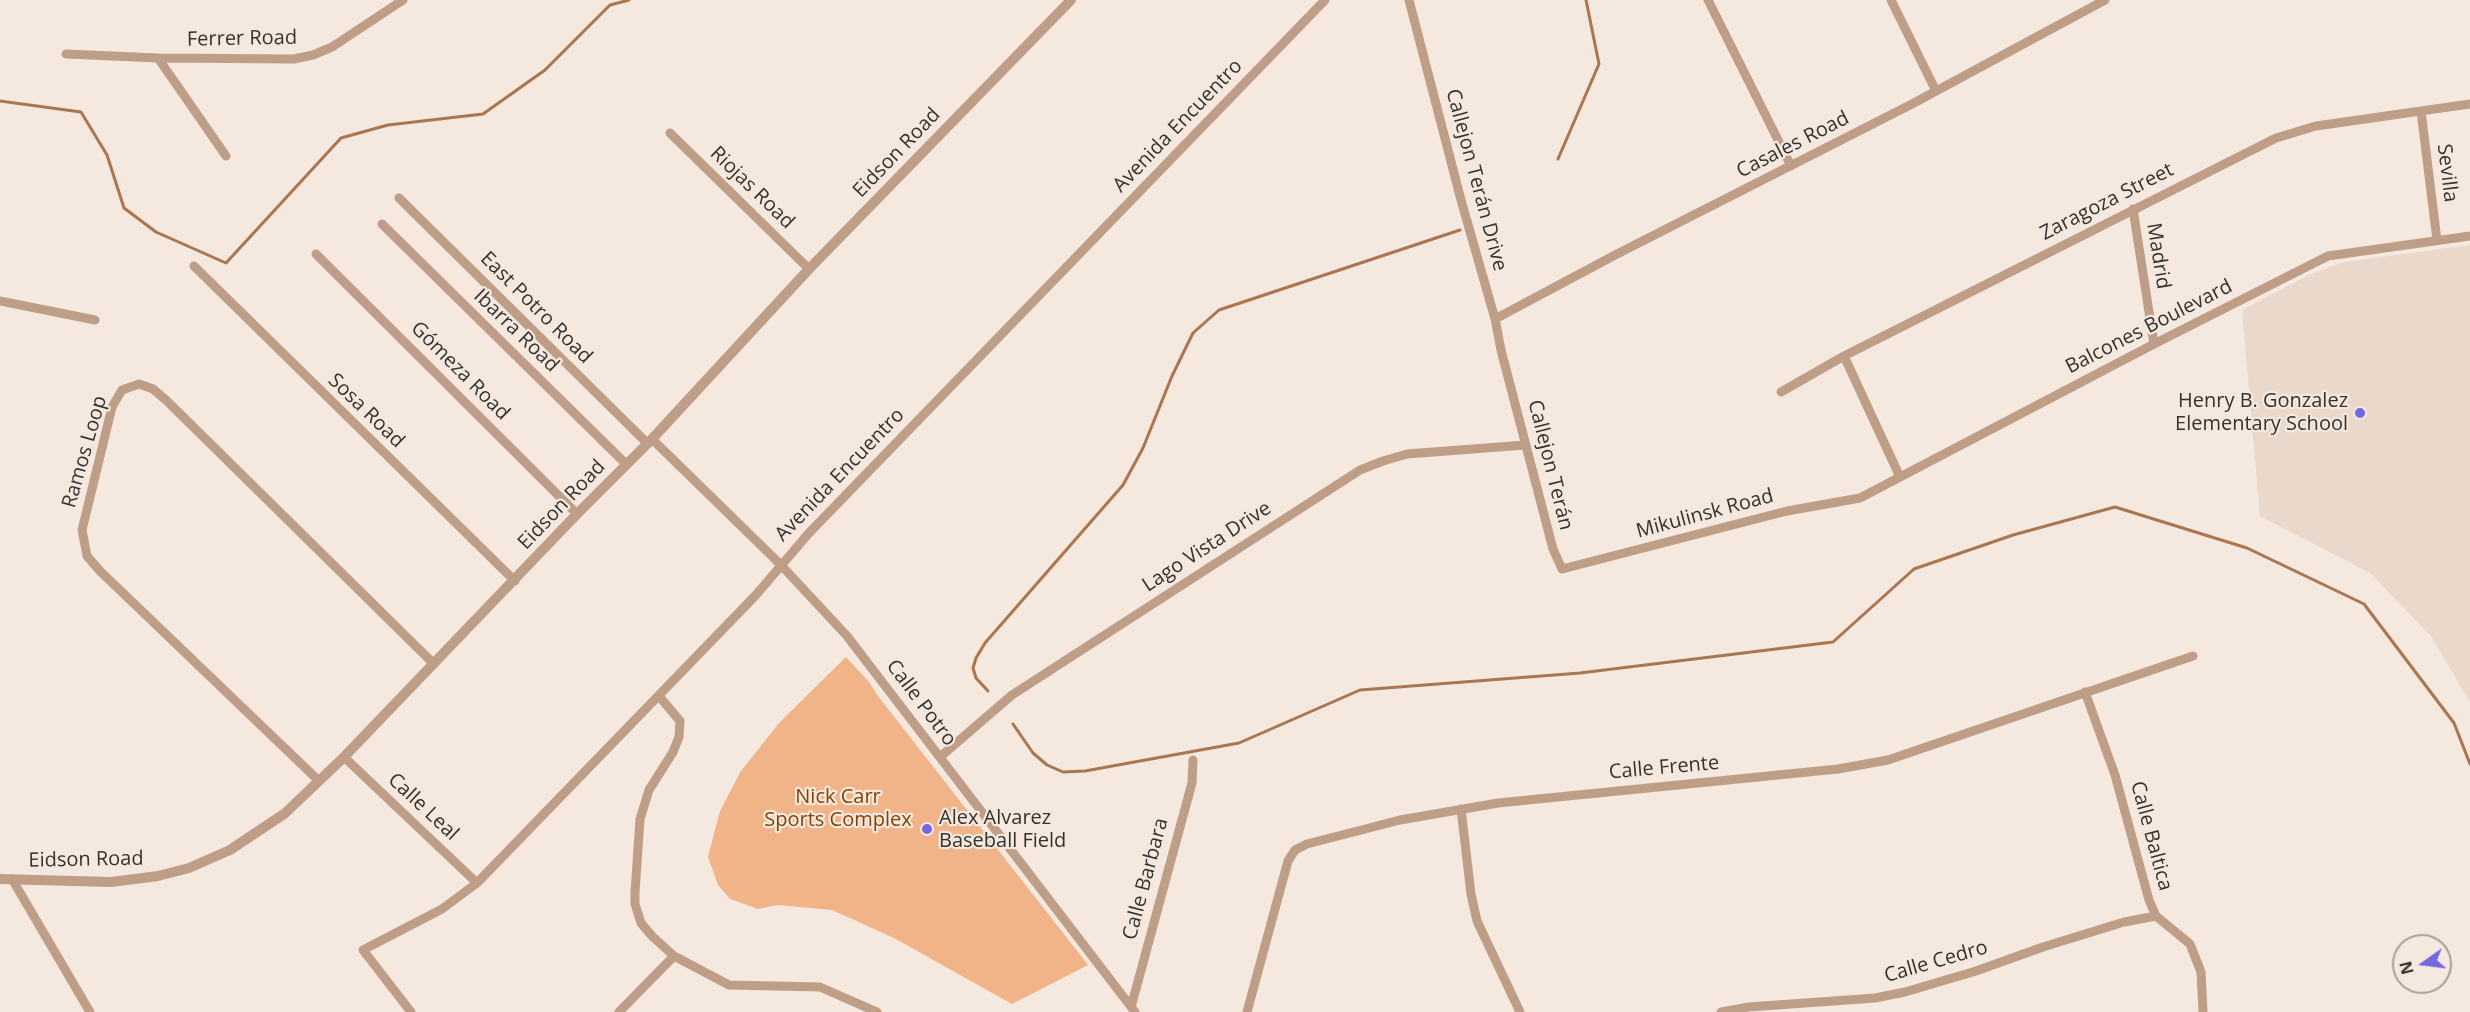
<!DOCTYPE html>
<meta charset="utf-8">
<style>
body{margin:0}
#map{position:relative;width:2470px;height:1012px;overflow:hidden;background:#f4e8df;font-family:"Open Sans",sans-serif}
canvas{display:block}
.north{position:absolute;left:2392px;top:934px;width:60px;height:60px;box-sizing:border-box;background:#f4e8df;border:2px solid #a89f98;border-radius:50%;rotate:256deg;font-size:16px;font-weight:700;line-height:24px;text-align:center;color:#36322e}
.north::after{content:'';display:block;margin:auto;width:21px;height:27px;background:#7366e0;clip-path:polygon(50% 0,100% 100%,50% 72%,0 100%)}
</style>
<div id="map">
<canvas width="2470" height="1012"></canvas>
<div class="north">N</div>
</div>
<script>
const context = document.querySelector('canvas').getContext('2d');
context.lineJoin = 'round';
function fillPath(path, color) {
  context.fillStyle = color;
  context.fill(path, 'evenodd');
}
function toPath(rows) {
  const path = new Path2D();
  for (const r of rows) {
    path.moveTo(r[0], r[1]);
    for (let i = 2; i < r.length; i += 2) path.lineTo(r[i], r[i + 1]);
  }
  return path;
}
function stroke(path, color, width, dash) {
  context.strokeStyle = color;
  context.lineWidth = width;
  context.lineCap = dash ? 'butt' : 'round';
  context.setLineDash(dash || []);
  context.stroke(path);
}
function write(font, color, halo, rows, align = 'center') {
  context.font = font + ' "Open Sans",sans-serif';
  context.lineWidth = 4.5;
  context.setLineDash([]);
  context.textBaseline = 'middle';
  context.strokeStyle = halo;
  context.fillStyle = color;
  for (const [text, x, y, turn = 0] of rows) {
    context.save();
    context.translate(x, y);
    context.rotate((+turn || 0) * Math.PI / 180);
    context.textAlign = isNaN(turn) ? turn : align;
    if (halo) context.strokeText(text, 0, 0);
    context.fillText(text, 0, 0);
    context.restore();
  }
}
fillPath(toPath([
 [2470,245,2470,702,2431,636,2370,573,2260,516,2242,310,2311,274,2344,262]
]), '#ead8cb');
fillPath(toPath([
 [846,657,869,682,878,696,1088,965,1012,1004,894,938,832,910,778,905,758,909,730,899,718,885,708,857,720,811,741,771,779,723]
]), '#f1b489');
stroke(toPath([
 [0,101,81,112,107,155,124,208,156,232,226,263,341,138,388,125,483,114,545,70,610,5,629,0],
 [1558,159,1599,64,1586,0],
 [988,691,976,678,973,668,976,658,985,643,1123,485,1143,448,1172,376,1193,333,1219,310,1460,230],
 [1013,724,1033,753,1047,765,1063,772,1085,771,1239,743,1360,690,1580,673,1833,642,1914,569,2013,535,2115,507,2247,548,2364,604,2454,723,2470,764]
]), '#aa7650', 3);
stroke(toPath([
 [1409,0,1461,200,1495,319,1501,350,1553,549,1562,569,1787,511,1860,498,2154,344,2328,256,2470,236],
 [1708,0,1791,166],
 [1891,0,1936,91],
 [66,54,158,58,294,59,313,55,332,47,403,0],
 [158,58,226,156],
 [2421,111,2437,240],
 [670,133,809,269],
 [399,198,647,443],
 [2133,209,2154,344],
 [382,224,626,464],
 [316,254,577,514],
 [194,266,515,581],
 [0,301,95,320],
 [1495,319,1617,254,1912,104,2105,0],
 [1844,356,1900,477],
 [1781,392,1844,356,2276,138,2316,126,2470,104],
 [652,439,780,564,847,636,1135,1012],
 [2085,692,2115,775,2149,900,2156,916,2190,944,2201,972,2203,1012],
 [659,696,680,721,679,737,673,752,649,790,640,819,635,892,635,904,641,923,652,936,674,956,729,985,820,987,877,1012],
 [344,757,477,883],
 [940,757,1012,695,1360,470,1383,461,1407,454,1525,445],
 [319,781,100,571,87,556,82,530,112,407,122,390,139,384,153,389,167,401,434,664],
 [1461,809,1471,894,1477,921,1520,1012],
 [12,879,90,1012],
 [1131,1007,1192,783,1193,760],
 [411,1012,363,950,442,909,477,883,755,596,809,533,1325,0],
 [619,1012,674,956],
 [1247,1012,1288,861,1295,850,1307,844,1400,820,1498,803,1838,769,1888,760,2193,656],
 [1721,1012,1749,1007,1875,998,1905,992,1976,971,2043,947,2124,922,2156,916]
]), '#bf9e88', 9);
stroke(toPath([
 [0,879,111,882,158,876,189,868,230,850,284,814,344,757,577,514,652,439,809,269,1071,0]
]), '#bf9e88', 10);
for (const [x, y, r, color] of [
 [2360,413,6,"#7366e0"],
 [927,829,6,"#7366e0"]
]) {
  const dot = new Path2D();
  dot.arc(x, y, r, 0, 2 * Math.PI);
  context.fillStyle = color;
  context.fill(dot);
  stroke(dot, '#f4e8df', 2);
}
write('20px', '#36322e', '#f4e8df', [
 ["Ferrer Road",242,39,-1],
 ["Avenida Encuentro",1178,126,-46],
 ["Casales Road",1793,145,-27],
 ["Eidson Road",897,153,-46],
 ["Sevilla",2447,173,83],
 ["Callejon Terán Drive",1476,180,75],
 ["Riojas Road",752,188,44],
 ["Zaragoza Street",2107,202,-27],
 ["Madrid",2158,256,81],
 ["East Potro Road",536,308,45],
 ["Balcones Boulevard",2149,327,-27],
 ["Ibarra Road",516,331,44],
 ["Gómeza Road",460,371,45],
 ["Sosa Road",366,411,44],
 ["Ramos Loop",85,452,-74],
 ["Callejon Terán",1550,465,76],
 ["Avenida Encuentro",840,475,-46],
 ["Eidson Road",562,505,-46],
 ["Mikulinsk Road",1705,514,-15],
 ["Lago Vista Drive",1207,547,-33],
 ["Calle Potro",921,703,53],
 ["Calle Frente",1664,768,-5],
 ["Calle Leal",423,807,43],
 ["Calle Baltica",2151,836,75],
 ["Eidson Road",86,860,-1],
 ["Calle Barbara",1146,879,-75],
 ["Calle Cedro",1936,962,-16]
]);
write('20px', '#36322e', '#f4e8df', [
 ["Henry B. Gonzalez",2348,401],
 ["Elementary School",2348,424],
 ["Alex Alvarez",939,818,"left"],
 ["Baseball Field",939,841,"left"]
], 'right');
write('20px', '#844300', '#f4e8df', [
 ["Nick Carr",838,797],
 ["Sports Complex",838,820]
]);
</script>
